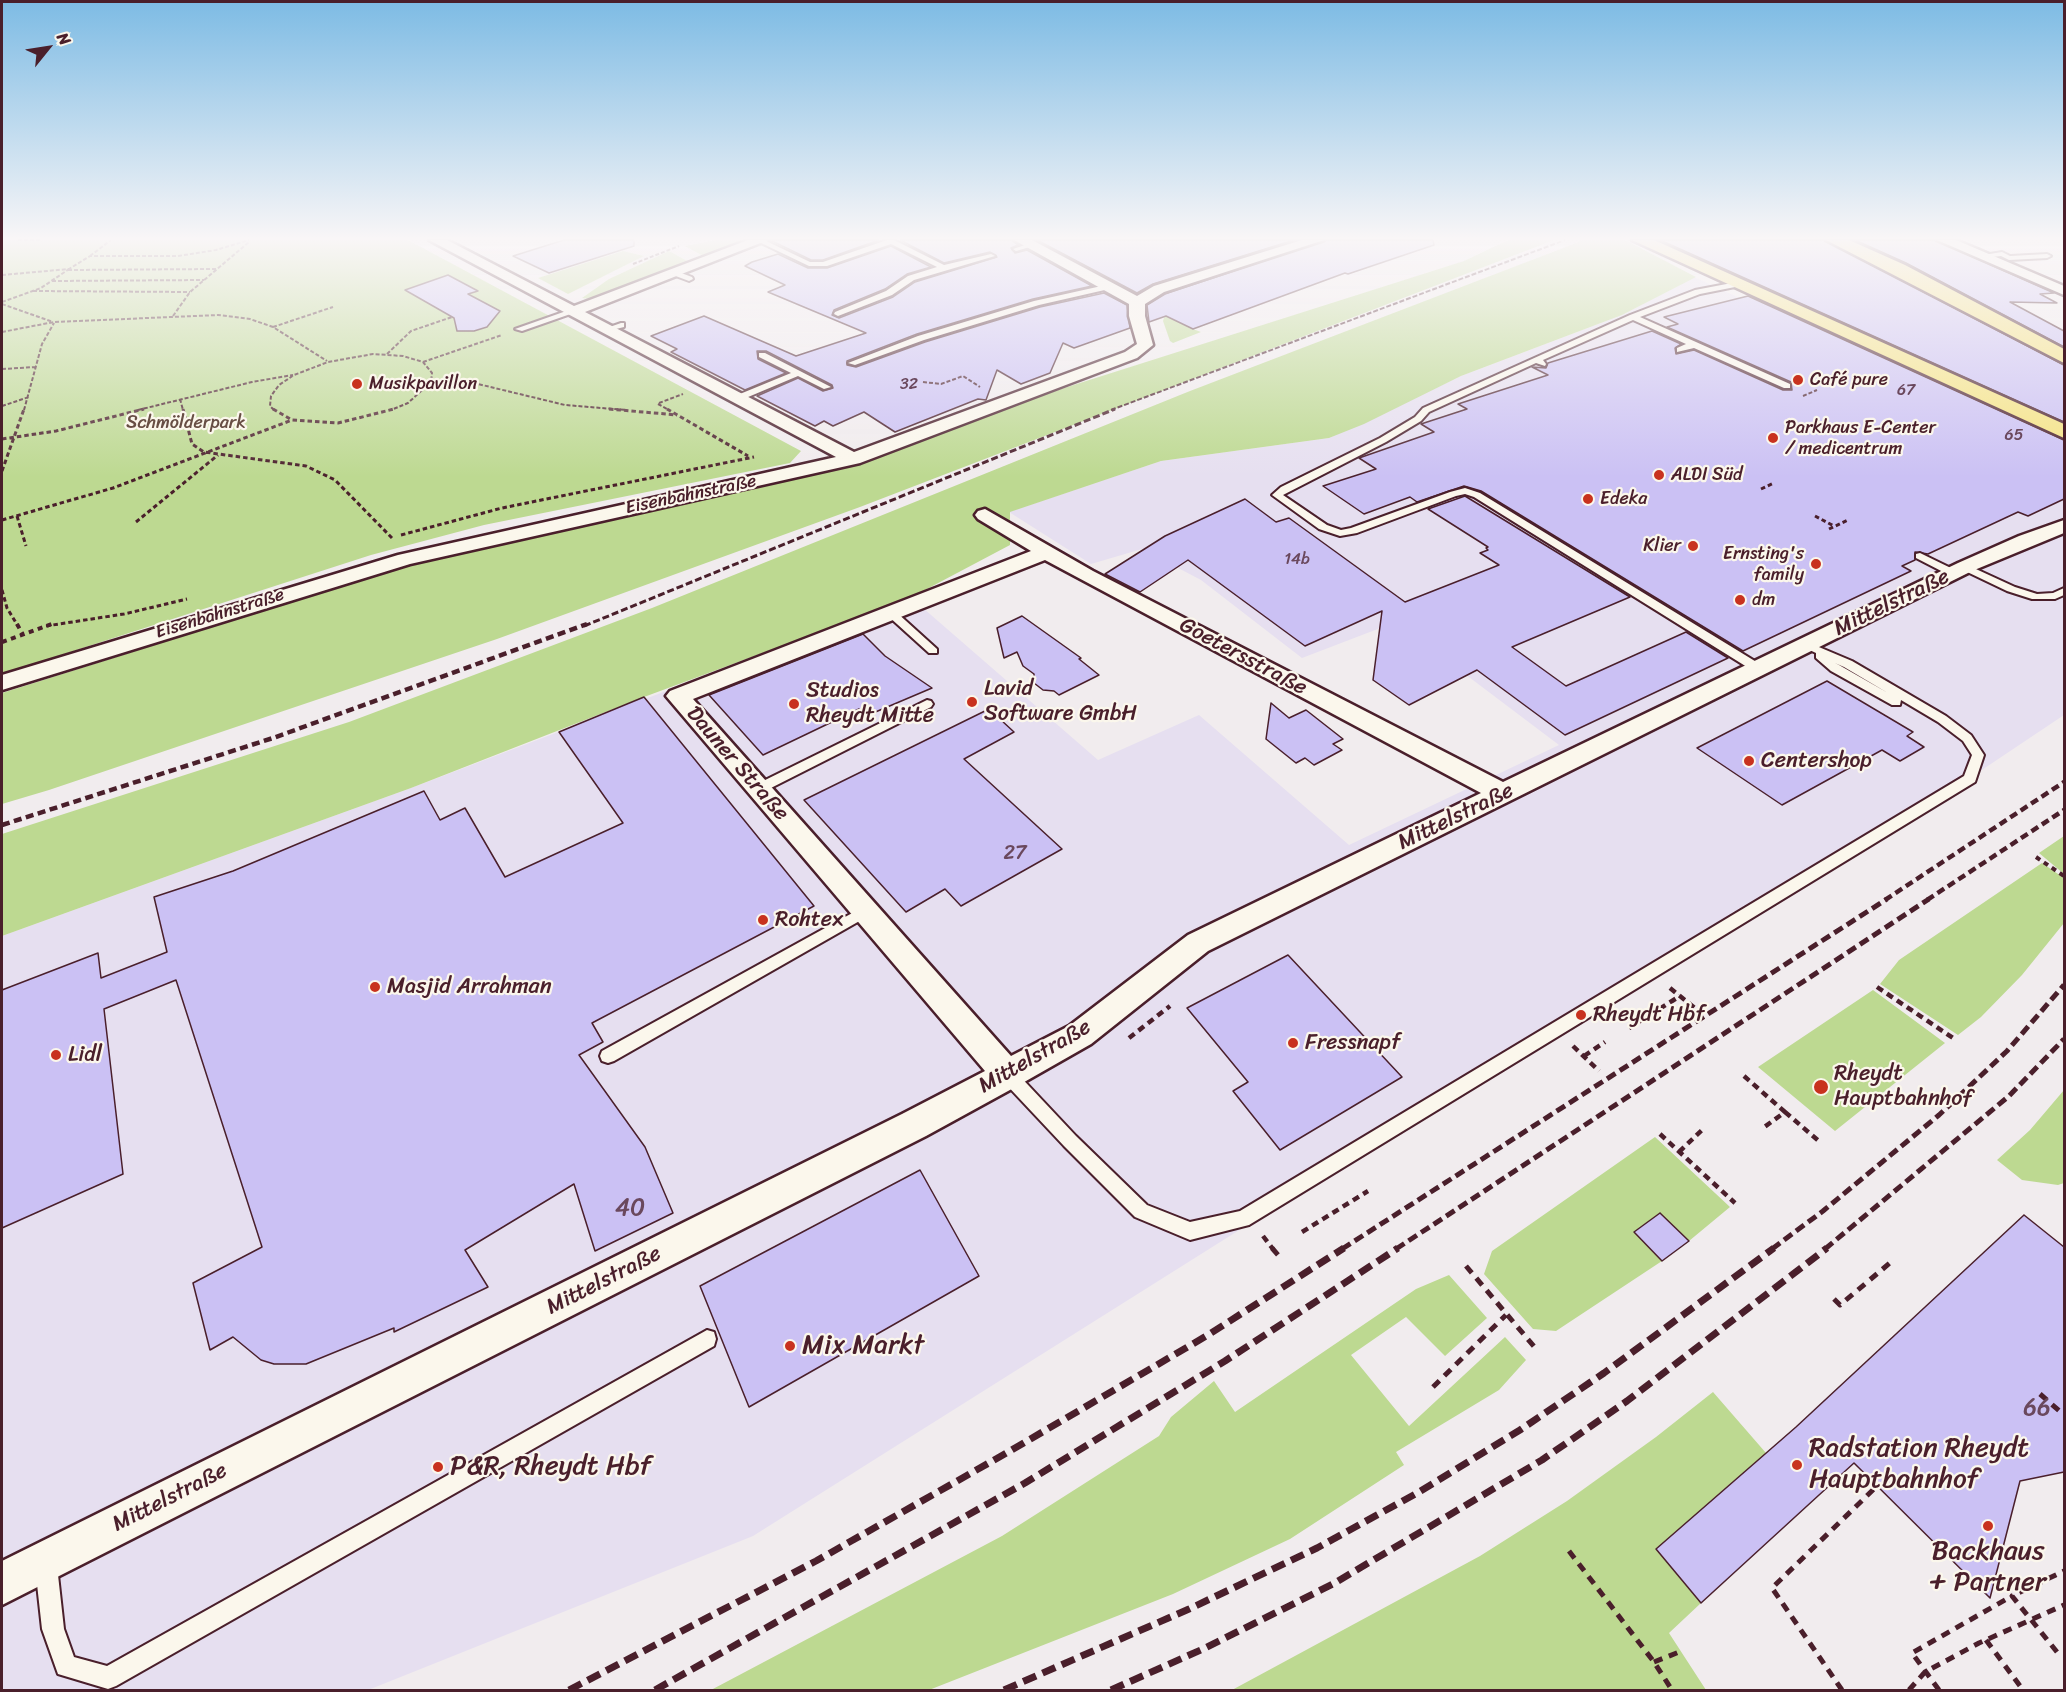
<!DOCTYPE html>
<meta charset="utf-8">
<style>
body{margin:0}
#map{position:relative;width:2066px;height:1692px;overflow:hidden;background:#f1ecee;font-family:Sriracha,sans-serif}
canvas{display:block}
.frame{position:absolute;inset:0;border:3px solid #4a1f2b;pointer-events:none}
.north{position:absolute;left:18px;top:18px;width:60px;height:60px;-webkit-text-stroke:4px #fbf7ec;paint-order:stroke;rotate:60deg;font-size:16px;font-weight:700;line-height:24px;text-align:center;color:#4a1f2b}
.north::after{content:'';display:block;margin:auto;width:21px;height:27px;background:#4a1f2b;clip-path:polygon(50% 0,100% 100%,50% 72%,0 100%)}
</style>
<div id="map">
<canvas width="2066" height="1692"></canvas>
<div class="frame"></div>
<div class="north">N</div>
</div>
<script>
const context = document.querySelector('canvas').getContext('2d');
context.lineJoin = 'round';
function fillPath(path, color) {
  context.fillStyle = color;
  context.fill(path, 'evenodd');
}
function toPath(rows) {
  const path = new Path2D();
  for (const r of rows) {
    path.moveTo(r[0], r[1]);
    for (let i = 2; i < r.length; i += 2) path.lineTo(r[i], r[i + 1]);
  }
  return path;
}
function stroke(path, color, width, dash) {
  context.strokeStyle = color;
  context.lineWidth = width;
  context.lineCap = dash ? 'butt' : 'round';
  context.setLineDash(dash || []);
  context.stroke(path);
}
function write(font, color, halo, rows, align = 'center') {
  context.font = font + ' Sriracha,sans-serif';
  context.lineWidth = 4.5;
  context.setLineDash([]);
  context.textBaseline = 'middle';
  context.strokeStyle = halo;
  context.fillStyle = color;
  for (const [text, x, y, turn = 0] of rows) {
    context.save();
    context.translate(x, y);
    context.rotate((+turn || 0) * Math.PI / 180);
    context.textAlign = isNaN(turn) ? turn : align;
    if (halo) context.strokeText(text, 0, 0);
    context.fillText(text, 0, 0);
    context.restore();
  }
}
fillPath(toPath([
 [1694,277,2064,447,2064,715,1937,800,1581,1015,753,1536,368,1690,2,1690,2,936,411,788,908,599,923,608,1098,760,1199,715,1349,845,1559,745,1396,622,1302,658,1201,580,1142,549,1091,564,1009,512,1161,461,1329,438,1461,376,1622,315]
]), '#e6dff0');
fillPath(toPath([
 [2,240,408,240,801,451,790,463,484,525,371,555,2,674],
 [716,240,745,240,705,257,685,246],
 [1508,240,1554,240,860,507,497,639,49,790,2,804,2,693,415,563,853,465,1061,389,1464,261],
 [1584,240,1625,240,1696,277,1622,315,1461,376,1364,424,1329,438,1161,461,1010,512,1010,545,908,599,644,697,411,788,2,936,2,834,349,722,652,608,1190,391],
 [623,251,644,256,568,294,538,278],
 [669,251,691,263,595,300,582,298,609,279],
 [1166,312,1193,329,1201,332,1173,343,1170,341,1163,321],
 [2064,836,2064,874,2039,853],
 [2042,863,2064,878,2064,923,2022,975,1981,1017,1958,1035,1880,984,1899,960],
 [1873,990,1945,1043,1835,1131,1758,1067],
 [2064,1090,2064,1183,2058,1185,2022,1180,1997,1160,2030,1130],
 [1655,1137,1730,1207,1689,1241,1660,1213,1634,1232,1662,1261,1556,1331,1533,1329,1484,1274,1492,1251],
 [1449,1275,1487,1318,1445,1356,1406,1317,1351,1355,1409,1426,1505,1337,1526,1360,1499,1390,1396,1452,1404,1465,1290,1539,1173,1594,929,1690,711,1690,1002,1536,1159,1436,1171,1417,1214,1381,1235,1412,1416,1289],
 [1713,1392,1766,1453,1656,1549,1701,1603,1669,1633,1706,1690,1232,1690,1480,1556,1567,1501,1656,1437]
]), '#bdd991');
const building = toPath([
 [564,240,634,240,634,246,549,273,513,256,564,240],
 [770,240,879,240,823,260,811,260,770,240],
 [900,240,1012,240,1018,245,1011,248,1015,253,1027,250,1092,286,1033,299,917,334,847,361,847,365,856,367,925,342,1040,307,1104,293,1127,305,1130,328,1074,348,1063,343,1050,373,1021,384,997,370,986,400,978,399,895,432,864,412,833,426,824,421,815,426,757,396,798,378,823,391,833,388,832,385,766,351,757,351,758,359,786,373,745,390,671,352,677,349,651,336,704,316,796,356,866,333,768,292,785,285,745,266,752,262,778,254,808,268,827,268,891,246,931,267,907,274,885,289,834,310,832,315,839,318,893,297,915,282,997,257,990,252,944,263,900,240],
 [1037,240,1294,240,1153,284,1137,293,1037,240],
 [1326,240,1433,240,1434,245,1348,274,1345,273,1193,329,1166,316,1149,322,1147,305,1165,294,1326,240],
 [1660,240,1824,240,2064,365,2064,422,1660,240],
 [1855,240,1935,240,2054,293,2040,294,2057,303,2010,302,2064,331,2064,347,1906,263,1855,240],
 [448,275,478,291,468,294,500,311,487,327,474,331,457,331,454,318,405,290,448,275],
 [1748,296,2064,440,2064,499,2028,516,2018,512,1928,554,1915,552,1915,560,1902,566,1911,571,1743,651,1481,491,1464,486,1417,502,1410,497,1364,514,1323,486,1376,469,1359,458,1434,432,1421,424,1467,409,1458,404,1548,375,1532,367,1546,368,1548,363,1652,331,1681,344,1675,348,1676,354,1694,350,1783,390,1792,390,1791,382,1667,327,1678,324,1664,317,1748,296],
 [1465,496,1630,597,1512,647,1566,686,1686,632,1728,658,1565,735,1477,670,1409,705,1373,680,1382,611,1305,646,1188,560,1140,592,1105,574,1165,536,1245,499,1276,522,1289,518,1405,602,1499,565,1480,553,1488,550,1486,548,1488,547,1428,509,1465,496],
 [1022,616,1081,658,1079,659,1099,675,1059,695,1054,691,1043,690,1034,683,1034,674,1023,666,1017,652,1004,658,997,628,1022,616],
 [863,634,885,656,932,688,866,716,859,709,763,755,709,695,863,634],
 [1827,681,1913,732,1907,736,1924,747,1900,761,1882,750,1782,805,1697,748,1827,681],
 [644,697,814,906,592,1023,603,1042,579,1055,645,1147,673,1213,595,1251,574,1184,465,1250,488,1287,394,1332,394,1328,306,1364,274,1364,261,1360,233,1337,210,1350,193,1283,262,1247,176,980,104,1009,123,1174,2,1228,2,990,98,953,101,978,167,952,154,897,233,871,424,791,440,820,465,808,505,877,623,823,559,732,644,697],
 [1271,703,1289,718,1306,710,1343,739,1333,744,1342,750,1314,765,1305,758,1296,763,1266,739,1271,703],
 [989,709,1014,732,964,759,1062,849,961,906,945,889,906,912,804,800,989,709],
 [1288,955,1402,1077,1280,1150,1233,1091,1248,1082,1187,1008,1288,955],
 [920,1170,979,1276,749,1407,700,1286,920,1170],
 [1660,1213,1689,1241,1662,1261,1634,1232,1660,1213],
 [2024,1215,2064,1247,2064,1472,2020,1481,1990,1598,1854,1463,1701,1603,1656,1549,1796,1427,2024,1215]
]);
fillPath(building, '#cbc1f4');
stroke(building, '#4a1f2b', 1.5);
const service = toPath([
 [764,240,810,262,823,262,887,240,894,240,944,265,991,254,995,256,914,280,892,295,838,316,834,314,835,312,886,291,908,276,937,267,891,244,827,266,809,266,757,241,764,240],
 [1031,243,1033,246,1016,251,1013,249,1031,243],
 [2002,252,2010,256,2047,254,2051,256,2047,258,2009,260,2001,256,1981,258,1977,256,2002,252],
 [676,271,692,277,693,279,689,281,673,275,673,271,676,271],
 [1737,282,1740,282,1740,286,1700,294,1640,317,1790,384,1790,388,1784,388,1694,348,1677,352,1677,348,1686,344,1633,320,1543,360,1546,364,1545,366,1536,363,1429,412,1421,421,1386,442,1283,495,1327,525,1341,530,1351,528,1450,492,1465,488,1480,493,1763,666,1765,669,1763,672,1755,672,1474,497,1465,494,1456,496,1357,533,1340,536,1319,529,1272,495,1281,487,1380,438,1415,417,1423,408,1630,315,1695,290,1737,282],
 [1106,285,1109,285,1109,289,1039,305,924,340,855,365,848,363,918,336,1034,301,1106,285],
 [572,309,579,311,522,331,515,329,572,309],
 [621,323,624,323,624,327,608,331,604,329,621,323],
 [759,353,765,353,831,387,824,389,798,376,741,400,735,400,735,396,791,373,759,357,759,353],
 [1920,553,1957,571,1958,573,1957,575,1949,575,1916,558,1916,554,1920,553],
 [1965,564,2015,587,2037,594,2053,593,2064,588,2064,595,2055,599,2032,599,2007,591,1961,569,1961,565,1965,564],
 [891,610,895,611,937,649,937,653,929,653,887,615,886,613,891,610],
 [1807,642,1852,661,1946,716,1971,735,1984,755,1975,782,1249,1225,1190,1240,1135,1217,1064,1146,1002,1080,1000,1075,1002,1070,1008,1068,1014,1070,1076,1136,1147,1205,1190,1222,1240,1211,1964,776,1972,755,1963,741,1938,722,1901,700,1900,705,1892,705,1831,671,1816,658,1816,653,1803,647,1803,643,1807,642],
 [1835,663,1844,667,1888,693,1839,665,1835,663],
 [927,700,931,701,933,704,931,707,763,792,758,793,752,789,753,786,927,700],
 [865,906,870,907,872,911,870,915,614,1061,608,1063,602,1061,600,1056,602,1051,865,906],
 [707,1330,714,1332,716,1339,714,1346,116,1686,108,1689,58,1674,42,1629,35,1566,38,1558,46,1555,54,1558,57,1566,64,1629,74,1657,107,1666,707,1330]
]);
const minor = toPath([
 [429,240,447,240,574,306,748,240,768,240,585,312,854,452,1125,352,1137,344,1129,316,1129,304,1014,240,1032,240,1137,296,1154,286,1302,240,1324,240,1164,292,1145,304,1145,316,1153,345,1137,358,860,463,410,564,2,690,2,675,398,555,836,457,429,240],
 [1937,240,1956,240,2064,286,2064,295,1937,240],
 [985,509,1093,571,1503,782,1958,563,2019,536,2064,520,2064,533,1972,571,1208,951,1091,1044,1019,1085,926,1136,2,1605,2,1561,902,1114,985,1071,666,696,670,691,1031,551,978,519,975,515,978,511,985,509],
 [1045,560,1481,793,1188,935,1069,1026,1011,1056,693,699,1045,560]
]);
const primary = toPath([
 [1632,240,1654,240,2064,424,2064,438,1632,240],
 [1826,240,1849,240,1905,265,2064,349,2064,363,1826,240]
]);
stroke(service, '#4a1f2b', 4);
stroke(minor, '#4a1f2b', 5);
stroke(primary, '#4a1f2b', 5);
stroke(toPath([
 [18,240,40,240],
 [90,256,111,240],
 [633,264,679,246],
 [68,270,216,269],
 [2,275,69,269,90,256,178,256,216,250,249,240],
 [52,281,204,280],
 [33,291,190,292],
 [2,302,41,288,69,269],
 [2,304,53,322],
 [173,316,190,292,249,242],
 [273,327,333,307],
 [2,332,54,322,218,315,250,319,273,327,327,361],
 [387,354,411,331,452,317],
 [423,362,502,335],
 [2,369,36,367],
 [431,382,478,384,565,405,626,410],
 [923,382,941,384,963,376,980,387],
 [1803,396,1817,390],
 [180,399,183,410],
 [659,403,683,394],
 [658,404,669,410],
 [2,406,29,397],
 [24,410,42,344,54,323],
 [138,410,252,382,293,375],
 [274,410,270,406,271,396,279,385,294,375,328,362,373,354,403,356,423,362,432,373,431,382,408,403,391,410]
]), '#4a1f2b', 2, [4, 2]);
stroke(toPath([
 [183,409,192,444,204,452,306,466,335,480,394,540],
 [273,409,292,420,338,423,394,409],
 [609,409,677,415],
 [667,409,748,456],
 [2,439,56,431,144,409],
 [2,471,24,409],
 [1761,489,1774,483],
 [17,516,26,546],
 [1815,516,1834,526],
 [2,520,113,488,292,420],
 [136,522,218,455],
 [1829,529,1848,520],
 [401,535,502,508,754,457],
 [2,590,7,608,18,626],
 [46,626,124,614,187,599]
]), '#4a1f2b', 3, [4.5, 3]);
stroke(toPath([
 [17,624,22,633],
 [2,642,52,624],
 [2036,857,2064,876]
]), '#4a1f2b', 4, [5, 4.5]);
stroke(toPath([
 [1877,987,1953,1038],
 [1670,988,1696,1009],
 [1629,1028,1680,996],
 [1129,1038,1170,1006],
 [1573,1046,1599,1071],
 [1584,1056,1605,1042],
 [1744,1076,1785,1112,1763,1128],
 [1785,1112,1820,1142],
 [1660,1134,1735,1203],
 [1679,1152,1702,1130],
 [1302,1232,1368,1191],
 [1263,1236,1273,1249]
]), '#4a1f2b', 4.5, [7, 5]);
stroke(toPath([
 [1272,1248,1279,1256],
 [1466,1266,1537,1350],
 [1834,1299,1840,1305,1891,1262],
 [1433,1387,1506,1315],
 [2040,1394,2064,1415],
 [1569,1551,1654,1662,1672,1690],
 [1986,1640,2023,1690],
 [2057,1652,2012,1596,2064,1571],
 [1654,1662,1679,1652],
 [1842,1690,1772,1588,1877,1486],
 [1909,1690,1925,1672,1979,1643,2064,1605],
 [1939,1690,1912,1653,2012,1596]
]), '#4a1f2b', 5, [9, 7]);
fillPath(service, '#fbf7ec');
fillPath(minor, '#fbf7ec');
fillPath(primary, '#f5e382');
stroke(toPath([
 [1111,410,1565,240]
]), '#4a1f2b', 2, [5, 2]);
stroke(toPath([
 [584,626,1115,409]
]), '#4a1f2b', 3, [7, 3]);
stroke(toPath([
 [2,825,273,738,587,624],
 [1885,900,2064,782],
 [1927,900,2064,810]
]), '#4a1f2b', 4.5, [8, 4.5]);
stroke(toPath([
 [1342,1249,1887,899],
 [1396,1249,1929,899],
 [1772,1249,1823,1211,1939,1115,2007,1051,2064,985],
 [1825,1249,2009,1096,2064,1039]
]), '#4a1f2b', 5, [10, 5]);
stroke(toPath([
 [569,1690,816,1561,1010,1451,1208,1335,1344,1248],
 [655,1690,1025,1483,1225,1361,1398,1248],
 [1004,1690,1189,1609,1317,1548,1419,1492,1520,1430,1604,1373,1774,1248],
 [1111,1690,1203,1649,1333,1584,1542,1460,1627,1401,1827,1248]
]), '#4a1f2b', 7, [14, 7]);
const sky = context.createLinearGradient(0, 0, 0, 477);
sky.addColorStop(0, '#7dbbe4');
sky.addColorStop(0.5, '#f9f6f7');
sky.addColorStop(1, '#f9f6f700');
context.fillStyle = sky;
context.fillRect(0, 0, 2066, 477);
for (const [x, y, r, color] of [
 [1798,380,6,"#c8321e"],
 [357,384,6,"#c8321e"],
 [1773,438,6,"#c8321e"],
 [1659,475,6,"#c8321e"],
 [1588,499,6,"#c8321e"],
 [1693,546,6,"#c8321e"],
 [1816,564,6,"#c8321e"],
 [1740,600,6,"#c8321e"],
 [972,702,6,"#c8321e"],
 [794,704,6,"#c8321e"],
 [1749,761,6,"#c8321e"],
 [763,920,6,"#c8321e"],
 [375,987,6,"#c8321e"],
 [1581,1015,6,"#c8321e"],
 [1293,1043,6,"#c8321e"],
 [56,1055,6,"#c8321e"],
 [1821,1087,8,"#c8321e"],
 [790,1346,6,"#c8321e"],
 [1797,1465,6,"#c8321e"],
 [438,1467,6,"#c8321e"],
 [1988,1526,6,"#c8321e"]
]) {
  const dot = new Path2D();
  dot.arc(x, y, r, 0, 2 * Math.PI);
  context.fillStyle = color;
  context.fill(dot);
  stroke(dot, '#fbf7ec', 2);
}
write('16px', '#6a485d', null, [
 ["32",909,385],
 ["67",1906,391],
 ["65",2014,436],
 ["14b",1297,560]
]);
write('18px', '#4a1f2b', '#fbf7ec', [
 ["Café pure",1810,380],
 ["Musikpavillon",369,384],
 ["Parkhaus E-Center",1785,428],
 ["/ medicentrum",1785,449],
 ["ALDI Süd",1671,475],
 ["Edeka",1600,499],
 ["Klier",1681,546,"right"],
 ["Ernsting's",1804,554,"right"],
 ["family",1804,575,"right"],
 ["dm",1752,600]
], 'left');
write('18px', '#674e44', '#fbf7ec', [
 ["Schmölderpark",186,423]
]);
write('18px', '#4a1f2b', '#fbf7ec', [
 ["Eisenbahnstraße",691,495,-12],
 ["Eisenbahnstraße",220,614,-17]
]);
write('20px', '#6a485d', null, [
 ["27",1015,854]
]);
write('22px', '#4a1f2b', '#fbf7ec', [
 ["Mittelstraße",1892,603,-26],
 ["Goetersstraße",1243,657,28],
 ["Dauner Straße",737,764,49],
 ["Mittelstraße",1456,817,-26],
 ["Mittelstraße",1035,1057,-30],
 ["Mittelstraße",604,1281,-27],
 ["Mittelstraße",170,1498,-27]
]);
write('22px', '#4a1f2b', '#fbf7ec', [
 ["Lavid",984,689],
 ["Software GmbH",984,714],
 ["Studios",806,691],
 ["Rheydt Mitte",806,716],
 ["Centershop",1761,761],
 ["Rohtex",775,920],
 ["Masjid Arrahman",387,987],
 ["Rheydt Hbf",1593,1015],
 ["Fressnapf",1305,1043],
 ["Lidl",68,1055],
 ["Rheydt",1834,1074],
 ["Hauptbahnhof",1834,1099]
], 'left');
write('24px', '#6a485d', null, [
 ["40",630,1209],
 ["66",2037,1409]
]);
write('27px', '#4a1f2b', '#fbf7ec', [
 ["Mix Markt",802,1346],
 ["Radstation Rheydt",1809,1449],
 ["Hauptbahnhof",1809,1480],
 ["P&R, Rheydt Hbf",450,1467],
 ["Backhaus",1988,1552,"center"],
 ["+ Partner",1988,1583,"center"]
], 'left');
</script>
